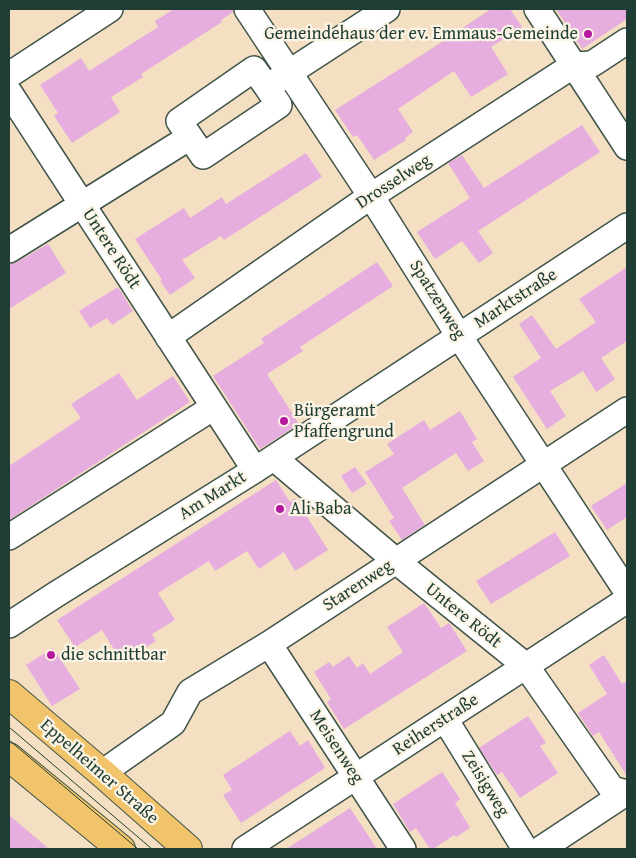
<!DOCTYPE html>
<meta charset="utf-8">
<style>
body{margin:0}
#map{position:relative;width:636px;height:858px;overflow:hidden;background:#f4dfc2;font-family:"Gentium Book Plus",serif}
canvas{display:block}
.frame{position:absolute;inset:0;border:10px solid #1f3d34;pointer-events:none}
</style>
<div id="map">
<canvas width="636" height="858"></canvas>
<div class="frame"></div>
</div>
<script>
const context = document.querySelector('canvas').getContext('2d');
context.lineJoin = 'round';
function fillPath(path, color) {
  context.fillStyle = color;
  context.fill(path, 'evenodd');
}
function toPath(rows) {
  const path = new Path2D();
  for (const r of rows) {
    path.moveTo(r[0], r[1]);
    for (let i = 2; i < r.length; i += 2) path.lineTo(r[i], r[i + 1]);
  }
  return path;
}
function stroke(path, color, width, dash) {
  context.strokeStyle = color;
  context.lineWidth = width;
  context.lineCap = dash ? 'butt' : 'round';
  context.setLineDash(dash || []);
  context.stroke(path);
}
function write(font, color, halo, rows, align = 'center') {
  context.font = font + ' "Gentium Book Plus",serif';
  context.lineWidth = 4.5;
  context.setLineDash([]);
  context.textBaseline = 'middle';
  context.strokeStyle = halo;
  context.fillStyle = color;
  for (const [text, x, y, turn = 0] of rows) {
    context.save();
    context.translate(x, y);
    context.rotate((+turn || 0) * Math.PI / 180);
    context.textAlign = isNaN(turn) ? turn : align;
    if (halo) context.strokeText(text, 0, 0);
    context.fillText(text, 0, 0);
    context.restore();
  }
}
fillPath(toPath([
 [174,9,233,9,233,12,221,20,222,22,141,74,143,77,111,97,120,112,72,143,54,116,58,113,40,85,81,58,89,71,158,27,155,21],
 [491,9,510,9,522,27,491,47,508,74,471,97,454,71,398,109,413,132,405,138,406,140,374,160,357,135,353,137,335,110,425,53],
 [556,9,627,9,627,19,582,49],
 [582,125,600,152,478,231,493,253,479,263,462,241,435,259,417,232,470,198,448,163,462,155,484,188],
 [306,153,322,177,224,240,221,236,182,260,195,278,170,295,160,281,162,280,135,239,184,208,190,218,222,197,226,204],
 [48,244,66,273,9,309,9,264,17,262],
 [377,262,393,286,300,347,303,351,267,374,299,424,260,449,213,376,264,343,261,339],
 [627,267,627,341,601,358,615,379,596,392,583,371,550,391,566,416,547,429,513,377,541,358,519,324,532,315,556,349,596,322,579,299],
 [118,287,133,311,112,325,107,318,90,328,79,311],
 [119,373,137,400,173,376,190,402,9,520,9,466,81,418,71,404],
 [460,411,477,439,472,442,484,461,468,471,456,453,402,488,425,525,402,540,389,521,394,518,365,472,394,454,387,444,424,420,430,430],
 [355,467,367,484,352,493,341,476],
 [276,480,290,502,295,498,328,550,295,571,284,552,259,569,247,551,215,571,209,561,158,593,175,620,152,634,156,641,122,662,102,630,75,647,57,620],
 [627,483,627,517,607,530,591,506],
 [555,532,570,556,491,604,476,581],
 [424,603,441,628,449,623,467,651,344,729,327,702,331,699,314,672,329,662,333,667,349,656,357,668,363,663,370,674,403,652,387,627],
 [53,648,80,689,52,706,26,665],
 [604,655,622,684,627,681,627,776,599,732,593,736,578,713,607,694,589,665],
 [528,716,546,743,540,746,558,773,520,798,502,772,497,775,479,748],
 [290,731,300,746,308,740,325,768,241,823,223,795,232,790,223,775],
 [442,772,460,799,455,803,470,828,456,837,454,835,433,849,430,849,416,828,410,832,393,804],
 [350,808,377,849,286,849],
 [9,815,49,849,9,849]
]), '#e6addf');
const minor = toPath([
 [247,9,371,196,459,336,627,592],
 [537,9,627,147],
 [9,75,110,9],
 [9,92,255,470],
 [190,137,179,121,254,69,267,87],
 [9,250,190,137,203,156,279,105,267,87,387,9],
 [168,337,371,196,574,65,592,64,627,41],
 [274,458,396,561,526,666,612,789,627,793],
 [9,537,214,407],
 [9,625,55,595,255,470,627,226],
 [269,644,403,849],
 [445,719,525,849],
 [102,773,173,723,190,692,269,644,627,410],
 [245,849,627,600],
 [541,849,627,792]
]);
const major = toPath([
 [9,694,102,773,188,849],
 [9,757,121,849]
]);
stroke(minor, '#3f5549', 28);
stroke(major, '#3f5549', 30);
stroke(minor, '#fff', 25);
stroke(major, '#f1c36a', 28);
stroke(toPath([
 [9,727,152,849],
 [9,740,138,849]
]), '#1f3d34', 1);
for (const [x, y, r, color] of [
 [588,34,5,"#b5179e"],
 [284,421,5,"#b5179e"],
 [280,509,5,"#b5179e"],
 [51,655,5,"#b5179e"]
]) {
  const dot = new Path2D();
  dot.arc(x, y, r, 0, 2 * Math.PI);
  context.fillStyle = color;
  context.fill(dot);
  stroke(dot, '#fcf5e5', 2);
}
write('18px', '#1f3d34', '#fcf5e5', [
 ["Gemeindehaus der ev. Emmaus-Gemeinde",578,34,"right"],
 ["Bürgeramt",294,411],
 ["Pfaffengrund",294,432],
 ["Ali Baba",290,509],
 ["die schnittbar",61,655]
], 'left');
write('18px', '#1f3d34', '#fcf5e5', [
 ["Drosselweg",394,182,-33],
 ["Untere Rödt",111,249,57],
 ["Marktstraße",516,299,-33],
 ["Spatzenweg",437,300,58],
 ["Am Markt",213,496,-32],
 ["Starenweg",358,586,-33],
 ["Untere Rödt",463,616,39],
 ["Reiherstraße",436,725,-33],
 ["Meisenweg",336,747,57],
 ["Eppelheimer Straße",99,772,41],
 ["Zeisigweg",485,784,58]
]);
</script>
